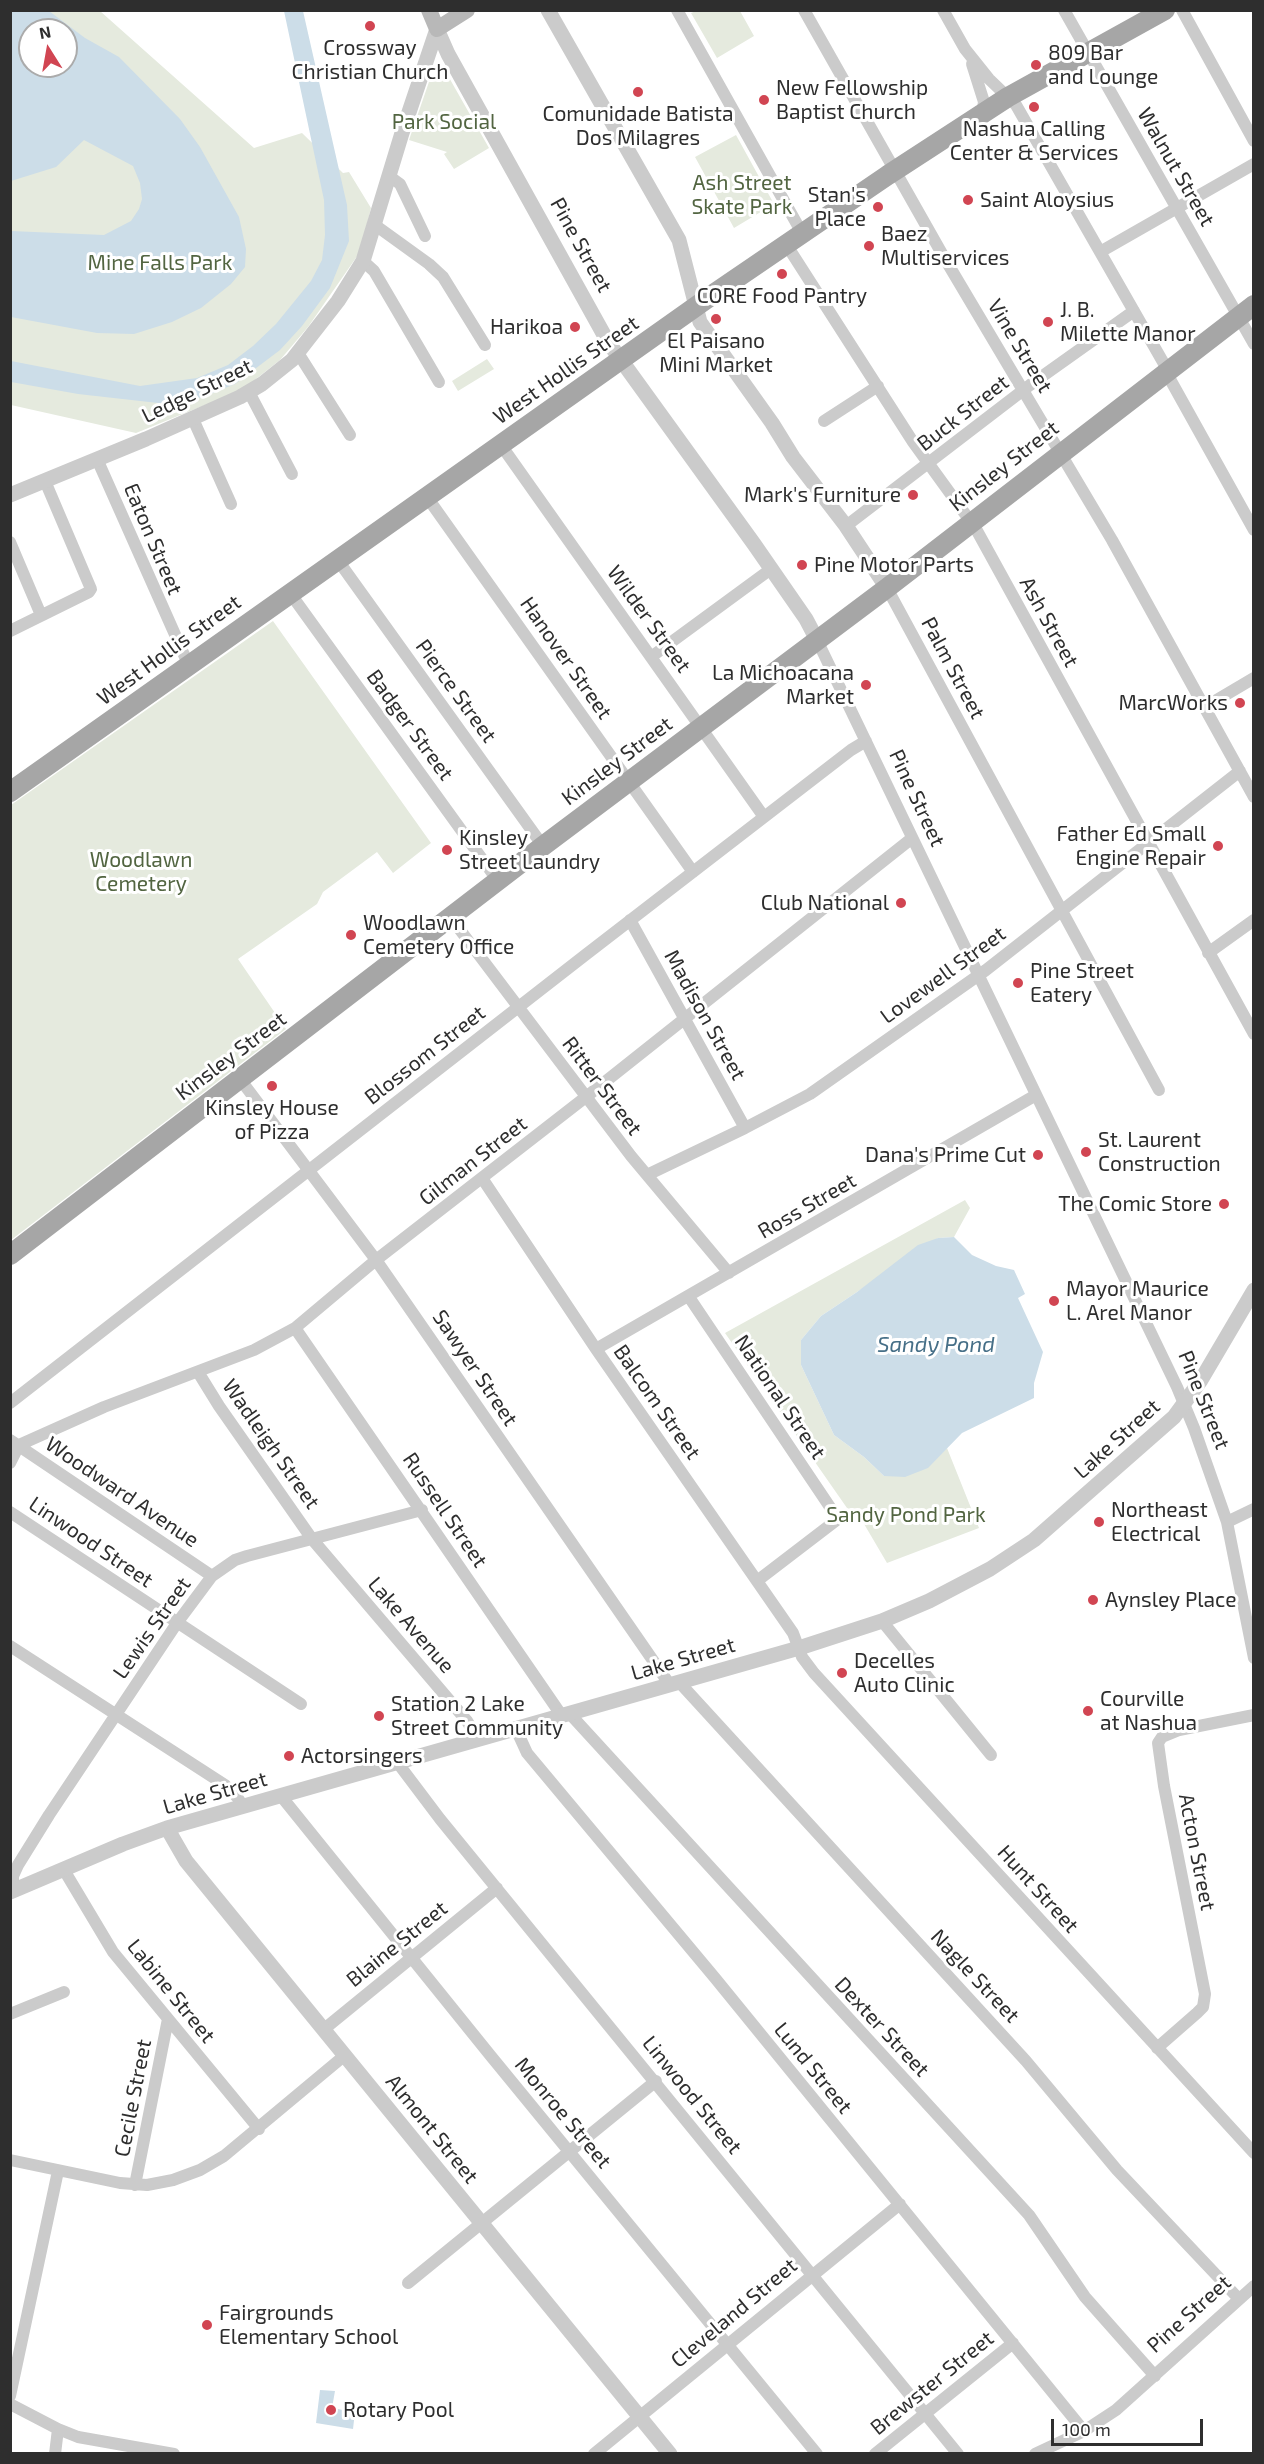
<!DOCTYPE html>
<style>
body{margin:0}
#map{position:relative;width:1264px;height:2464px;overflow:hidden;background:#fff;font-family:"Exo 2",sans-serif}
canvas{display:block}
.frame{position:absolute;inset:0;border:12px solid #2e2e2e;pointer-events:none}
.north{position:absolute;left:18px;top:18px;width:60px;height:60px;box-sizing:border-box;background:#fff;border:2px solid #ababab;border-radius:50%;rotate:349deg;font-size:16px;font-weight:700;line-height:24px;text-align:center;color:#2e2e2e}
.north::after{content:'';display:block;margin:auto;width:21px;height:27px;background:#d14552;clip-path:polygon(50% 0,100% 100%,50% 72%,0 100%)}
.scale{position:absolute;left:1051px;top:2419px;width:152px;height:27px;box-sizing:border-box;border:3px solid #2e2e2e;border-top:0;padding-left:8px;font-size:18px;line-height:21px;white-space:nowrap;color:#2e2e2e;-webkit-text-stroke:4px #fff;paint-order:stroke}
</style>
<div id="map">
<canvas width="1264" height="2464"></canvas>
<div class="frame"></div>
<div class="north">N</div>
<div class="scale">100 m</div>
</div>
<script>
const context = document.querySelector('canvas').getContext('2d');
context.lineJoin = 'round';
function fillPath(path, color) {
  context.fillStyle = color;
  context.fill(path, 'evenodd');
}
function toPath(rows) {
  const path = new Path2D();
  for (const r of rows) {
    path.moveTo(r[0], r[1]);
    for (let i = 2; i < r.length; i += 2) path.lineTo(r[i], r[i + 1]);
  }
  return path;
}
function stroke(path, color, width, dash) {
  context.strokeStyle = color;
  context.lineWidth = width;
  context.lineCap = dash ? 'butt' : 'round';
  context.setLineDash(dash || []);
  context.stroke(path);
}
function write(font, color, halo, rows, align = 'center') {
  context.font = font + ' "Exo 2",sans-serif';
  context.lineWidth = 6;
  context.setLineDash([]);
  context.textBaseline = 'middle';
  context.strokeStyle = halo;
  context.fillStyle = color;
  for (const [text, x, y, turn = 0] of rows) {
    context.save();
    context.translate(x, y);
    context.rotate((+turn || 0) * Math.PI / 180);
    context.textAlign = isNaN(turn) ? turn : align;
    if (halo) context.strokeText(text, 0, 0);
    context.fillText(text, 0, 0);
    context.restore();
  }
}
fillPath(toPath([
 [11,11,100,11,254,148,302,133,343,173,349,172,371,208,360,252,308,327,280,360,242,390,136,433,11,405],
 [30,30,66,30,66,66,30,66],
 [696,11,740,11,754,36,717,58,691,13],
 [447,74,489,148,454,169,444,154,447,152,409,140,431,76],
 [736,135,774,204,734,228,695,157],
 [487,359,494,369,458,391,452,381],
 [273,621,431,843,393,873,377,852,323,892,317,904,238,959,286,1029,11,1240,11,805],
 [965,1200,970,1208,954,1237,938,1238,821,1316,801,1340,801,1365,834,1435,864,1457,884,1476,927,1468,947,1448,979,1528,887,1563,857,1512,847,1508,725,1333]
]), '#e5eade');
fillPath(toPath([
 [11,10,49,11,85,38,119,57,180,119,200,147,239,217,246,249,245,267,231,284,201,308,172,322,134,334,97,333,11,317,11,231,104,235,131,221,139,209,142,199,140,183,133,166,84,140,56,167,11,181],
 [30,30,66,30,66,66,30,66],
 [284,11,303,11,347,205,349,241,330,288,302,326,280,350,235,384,203,397,167,404,78,394,11,382,11,361,140,386,197,378,228,365,253,346,276,324,311,281,322,260,325,235,324,200],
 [954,1237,972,1255,996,1266,1014,1270,1025,1294,1018,1298,1043,1352,1034,1383,1034,1398,962,1433,928,1468,905,1477,884,1476,864,1457,834,1435,801,1365,801,1340,821,1316,857,1292,918,1245,938,1238],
 [320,2390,335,2391,332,2408,355,2412,353,2429,316,2423]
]), '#ccdde8');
stroke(toPath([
 [677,10,802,233],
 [804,10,945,259,1112,540,1254,797],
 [943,10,965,49,989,79,1016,105,1163,362,1171,381,1254,530],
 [1064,10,1254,344],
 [1182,10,1254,141],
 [972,64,984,102,982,113],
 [389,176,400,184,425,236],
 [375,225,429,264,443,277,485,345],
 [786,244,913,442,976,529,1254,1034],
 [1100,252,1254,164],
 [363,261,374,271,439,382],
 [298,353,350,435],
 [249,392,292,474],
 [193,419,231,504],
 [824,421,878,386],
 [501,445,764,817],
 [97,459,189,666],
 [427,497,693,872],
 [846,526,1030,385,1134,311],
 [10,542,41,615],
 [337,559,543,846],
 [887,588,1159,1090],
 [290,593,498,881],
 [10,631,89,592,91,589,45,481],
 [817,640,1177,1387,1194,1428,1227,1522,1254,1658],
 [651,657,771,569],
 [1205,707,1254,678],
 [451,918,631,1156,729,1273],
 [630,920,745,1128],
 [1208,953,1254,920],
 [240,1079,376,1260,670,1685],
 [647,1175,745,1128,810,1094,986,970,1240,771],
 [482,1178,596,1349,793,1633,802,1657,814,1673,1254,2153],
 [689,1297,838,1519,757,1581],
 [295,1328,562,1716],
 [596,1349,1036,1095],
 [198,1372,219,1406,312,1539,467,1721,478,1739],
 [10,1403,584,956,851,750,866,741],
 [10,1440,212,1576],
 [10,1463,19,1445,104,1407,254,1350,295,1328,376,1260,591,1093,911,839],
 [10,1512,301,1704],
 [1227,1522,1254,1509],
 [882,1621,991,1755],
 [10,1646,225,1785,237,1797,243,1806],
 [679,1682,1026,2061,1117,2170,1239,2299],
 [570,1714,1029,2215,1085,2297,1155,2376],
 [516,1729,527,1753,715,1978,1084,2431],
 [397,1762,440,1819,958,2454],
 [281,1796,490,2055,817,2454],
 [64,1870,113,1952,259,2129],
 [13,1891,13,1876,18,1865,49,1815,177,1623,212,1576,235,1560,247,1556,422,1510],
 [10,2014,64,1992],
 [323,2030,497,1888],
 [1157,2048,1197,2013,1203,2007,1205,1994,1164,1786,1158,1743,1162,1737,1179,1730,1254,1715],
 [10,2160,120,2183,147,2185,173,2180,200,2170,224,2156,344,2056],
 [135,2185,168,2019],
 [408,2283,656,2081],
 [10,2396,58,2171],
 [10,2404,58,2429,78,2437,174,2454],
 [55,2454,58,2429],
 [594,2454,900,2204],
 [875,2454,1013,2343],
 [1035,2454,1084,2431,1116,2410,1254,2286]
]), '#cbcbcb', 12);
stroke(toPath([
 [548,10,679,240,700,322,772,423,793,457,846,526,887,588],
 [437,29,448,54,608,342,754,544,806,619,817,640],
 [10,495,146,439,240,397,262,384,292,360,338,301,363,261,402,133,437,29],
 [167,1828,186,1861,670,2454],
 [10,1892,123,1844,167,1828,799,1648,882,1621,929,1601,990,1569,1034,1540,1174,1417,1201,1380,1254,1290]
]), '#cbcbcb', 15);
stroke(toPath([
 [429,10,437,29,467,10]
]), '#b8b8b8', 16);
stroke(toPath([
 [10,792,715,293,888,175,1008,97,1165,10],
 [10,1255,543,846,887,588,1254,305]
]), '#a6a6a6', 20);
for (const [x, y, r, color] of [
 [370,26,6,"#d14552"],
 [1036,65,6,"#d14552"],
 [638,92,6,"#d14552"],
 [764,100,6,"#d14552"],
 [1034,107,6,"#d14552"],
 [968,200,6,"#d14552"],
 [878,207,6,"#d14552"],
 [869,246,6,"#d14552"],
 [782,274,6,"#d14552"],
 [716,319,6,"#d14552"],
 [1048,322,6,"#d14552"],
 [575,327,6,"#d14552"],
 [913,495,6,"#d14552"],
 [802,565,6,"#d14552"],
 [866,685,6,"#d14552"],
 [1240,703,6,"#d14552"],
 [1218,846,6,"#d14552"],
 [447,850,6,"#d14552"],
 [901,903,6,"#d14552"],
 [351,935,6,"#d14552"],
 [1018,983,6,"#d14552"],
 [272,1086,6,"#d14552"],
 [1086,1152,6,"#d14552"],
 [1038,1155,6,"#d14552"],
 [1224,1204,6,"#d14552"],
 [1054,1301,6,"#d14552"],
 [1099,1522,6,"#d14552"],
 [1093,1600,6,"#d14552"],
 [842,1673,6,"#d14552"],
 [1088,1711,6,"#d14552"],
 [379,1716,6,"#d14552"],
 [289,1756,6,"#d14552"],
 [207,2325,6,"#d14552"],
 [331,2410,6,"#d14552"]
]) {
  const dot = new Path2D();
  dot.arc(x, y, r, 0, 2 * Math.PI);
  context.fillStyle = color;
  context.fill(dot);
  stroke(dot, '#fff', 2);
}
write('21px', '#2e2e2e', '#fff', [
 ["Crossway",370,48,"center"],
 ["Christian Church",370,72,"center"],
 ["809 Bar",1048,53],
 ["and Lounge",1048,77],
 ["New Fellowship",776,88],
 ["Baptist Church",776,112],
 ["Comunidade Batista",638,114,"center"],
 ["Dos Milagres",638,138,"center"],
 ["Nashua Calling",1034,129,"center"],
 ["Center & Services",1034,153,"center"],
 ["Stan's",866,195,"right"],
 ["Place",866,219,"right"],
 ["Saint Aloysius",980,200],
 ["Baez",881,234],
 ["Multiservices",881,258],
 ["CORE Food Pantry",782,296,"center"],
 ["J. B.",1060,310],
 ["Milette Manor",1060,334],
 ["Harikoa",563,327,"right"],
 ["El Paisano",716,341,"center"],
 ["Mini Market",716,365,"center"],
 ["Mark's Furniture",901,495,"right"],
 ["Pine Motor Parts",814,565],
 ["La Michoacana",854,673,"right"],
 ["Market",854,697,"right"],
 ["MarcWorks",1228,703,"right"],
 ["Father Ed Small",1206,834,"right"],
 ["Engine Repair",1206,858,"right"],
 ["Kinsley",459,838],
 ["Street Laundry",459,862],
 ["Club National",889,903,"right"],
 ["Woodlawn",363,923],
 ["Cemetery Office",363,947],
 ["Pine Street",1030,971],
 ["Eatery",1030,995],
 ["Kinsley House",272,1108,"center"],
 ["of Pizza",272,1132,"center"],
 ["St. Laurent",1098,1140],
 ["Construction",1098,1164],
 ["Dana's Prime Cut",1026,1155,"right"],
 ["The Comic Store",1212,1204,"right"],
 ["Mayor Maurice",1066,1289],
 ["L. Arel Manor",1066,1313],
 ["Northeast",1111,1510],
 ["Electrical",1111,1534],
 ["Aynsley Place",1105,1600],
 ["Decelles",854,1661],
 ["Auto Clinic",854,1685],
 ["Courville",1100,1699],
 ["at Nashua",1100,1723],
 ["Station 2 Lake",391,1704],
 ["Street Community",391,1728],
 ["Actorsingers",301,1756],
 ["Fairgrounds",219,2313],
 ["Elementary School",219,2337],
 ["Rotary Pool",343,2410]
], 'left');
write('21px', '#526541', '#fff', [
 ["Park Social",444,122],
 ["Ash Street",742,183],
 ["Skate Park",742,207],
 ["Mine Falls Park",160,263],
 ["Woodlawn",141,860],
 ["Cemetery",141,884],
 ["Sandy Pond Park",906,1515]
]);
write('21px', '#2e2e2e', '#fff', [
 ["Walnut Street",1176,167,60],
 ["Pine Street",581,245,61],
 ["Vine Street",1020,346,59],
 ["West Hollis Street",566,370,-35],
 ["Ledge Street",197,391,-26],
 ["Buck Street",963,413,-38],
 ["Kinsley Street",1004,466,-38],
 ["Eaton Street",153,539,67],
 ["Wilder Street",649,619,54],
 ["Ash Street",1049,622,61],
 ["West Hollis Street",169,650,-36],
 ["Hanover Street",566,658,55],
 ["Palm Street",953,668,62],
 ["Pierce Street",456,691,54],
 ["Badger Street",410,725,54],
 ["Kinsley Street",617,761,-37],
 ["Pine Street",917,798,65],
 ["Lovewell Street",943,975,-36],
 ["Madison Street",705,1015,61],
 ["Blossom Street",425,1055,-38],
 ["Kinsley Street",231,1056,-37],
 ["Ritter Street",602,1086,53],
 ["Gilman Street",473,1161,-38],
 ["Ross Street",807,1206,-30],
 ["Sawyer Street",475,1368,56],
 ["National Street",780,1397,56],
 ["Pine Street",1204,1400,68],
 ["Balcom Street",657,1402,55],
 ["Lake Street",1117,1439,-42],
 ["Wadleigh Street",271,1444,55],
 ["Woodward Avenue",122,1492,34],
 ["Russell Street",445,1510,56],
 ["Linwood Street",91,1542,34],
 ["Lake Avenue",411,1625,49],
 ["Lewis Street",152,1628,-55],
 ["Lake Street",683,1659,-16],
 ["Lake Street",215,1793,-16],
 ["Acton Street",1197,1852,79],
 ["Hunt Street",1038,1889,48],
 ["Blaine Street",397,1944,-39],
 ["Nagle Street",975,1976,47],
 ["Labine Street",171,1991,51],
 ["Dexter Street",882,2027,47],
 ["Lund Street",813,2068,51],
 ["Linwood Street",692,2095,51],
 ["Cecile Street",133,2098,-79],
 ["Monroe Street",563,2113,50],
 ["Almont Street",432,2129,51],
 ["Cleveland Street",734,2313,-40],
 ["Pine Street",1189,2314,-42],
 ["Brewster Street",932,2383,-39]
]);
write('italic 22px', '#466f87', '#fff', [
 ["Sandy Pond",936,1345]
]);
</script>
